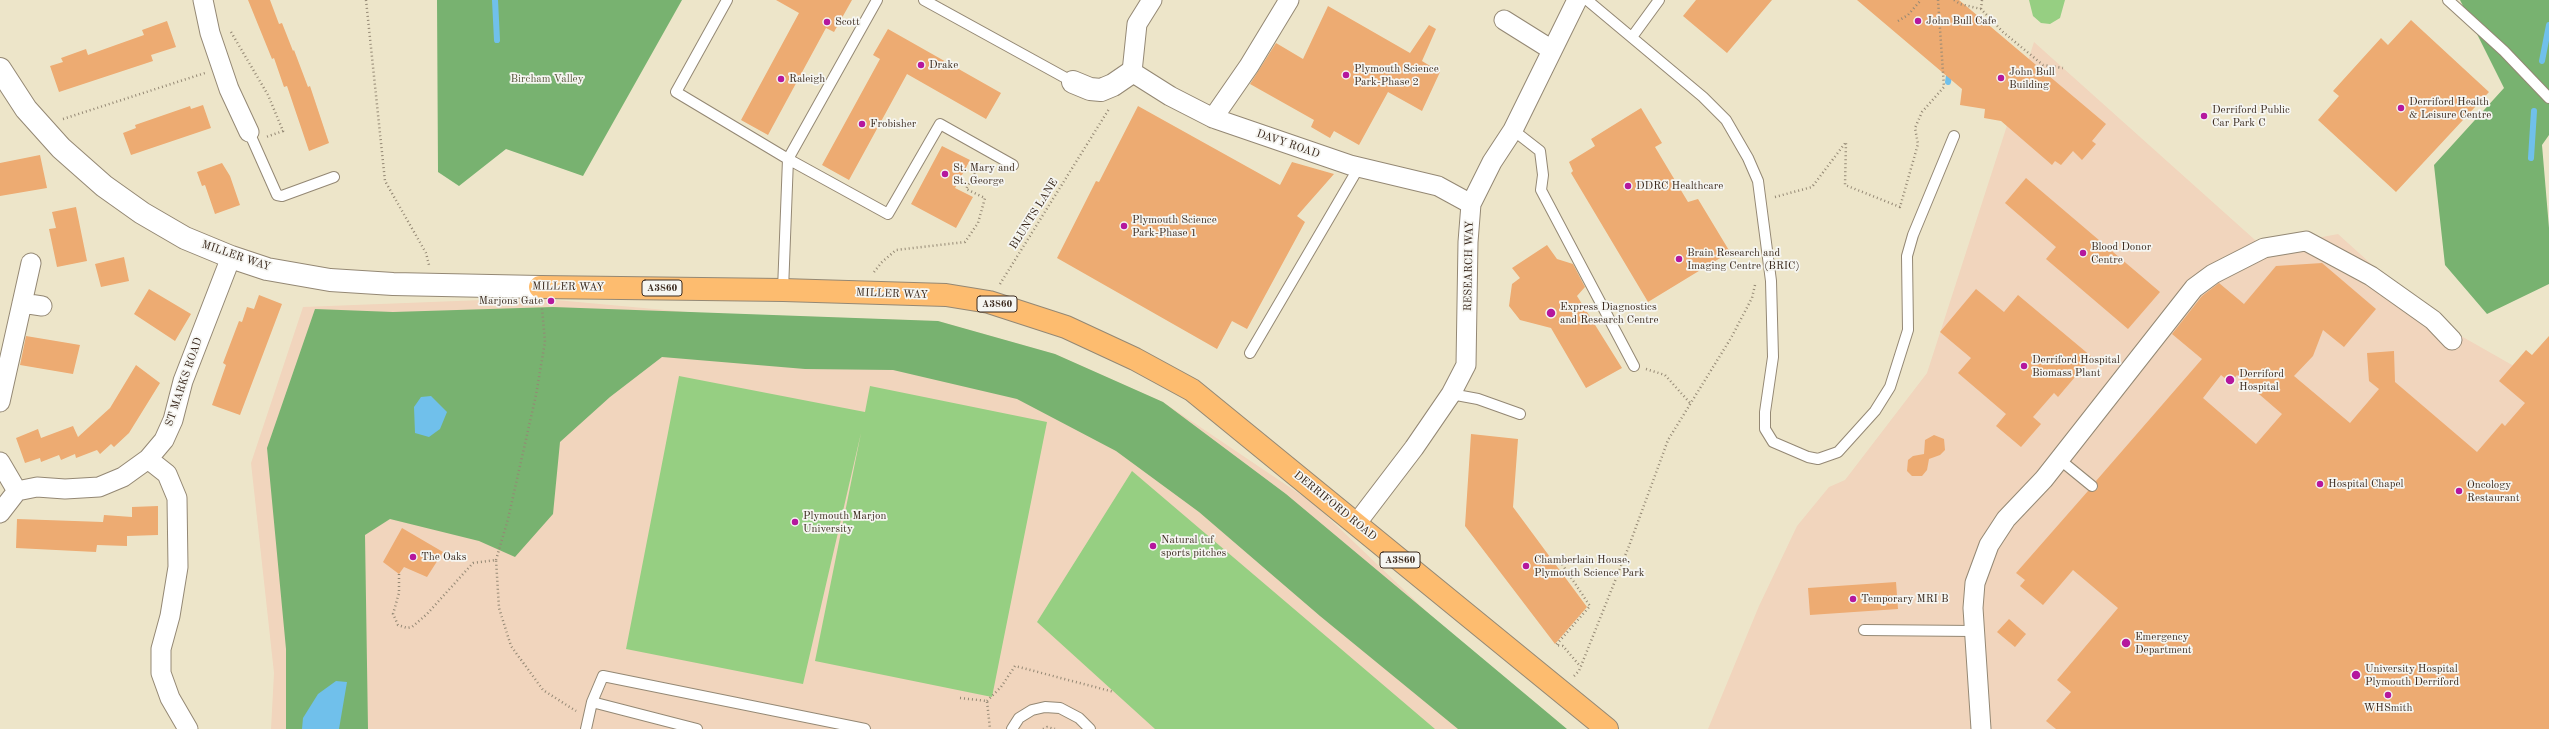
<!DOCTYPE html>
<style>
body{margin:0}
canvas{display:block;background:#ede5c9}
</style>
<canvas width="2549" height="729"></canvas>
<script>
const context = document.querySelector('canvas').getContext('2d');
context.lineJoin = 'round';
function fillPath(path, color) {
  context.fillStyle = color;
  context.fill(path, 'evenodd');
}
function toPath(rows) {
  const path = new Path2D();
  for (const r of rows) {
    path.moveTo(r[0], r[1]);
    for (let i = 2; i < r.length; i += 2) path.lineTo(r[i], r[i + 1]);
  }
  return path;
}
function stroke(path, color, width, dash) {
  context.strokeStyle = color;
  context.lineWidth = width;
  context.lineCap = dash ? 'butt' : 'round';
  context.setLineDash(dash || []);
  context.stroke(path);
}
function write(font, color, halo, rows, align = 'center') {
  context.font = font + ' "Old Standard TT",serif';
  context.lineWidth = 3.5;
  context.setLineDash([]);
  context.textBaseline = 'middle';
  context.strokeStyle = halo;
  context.fillStyle = color;
  for (const [text, x, y, turn = 0] of rows) {
    context.save();
    context.translate(x, y);
    context.rotate((+turn || 0) * Math.PI / 180);
    context.textAlign = isNaN(turn) ? turn : align;
    if (halo) context.strokeText(text, 0, 0);
    context.fillText(text, 0, 0);
    context.restore();
  }
}
fillPath(toPath([
 [2034,42,2264,248,2338,234,2433,320,2549,386,2549,729,1708,729,1759,606,1797,526,1829,487,1845,480,1927,373],
 [534,298,698,313,938,321,1055,354,1163,402,1313,503,1534,714,1562,729,271,729,274,673,251,463,303,307]
]), '#f1d5bd');
fillPath(toPath([
 [2029,0,2065,0,2060,18,2050,24,2041,23,2033,16],
 [679,376,865,412,870,386,1047,422,992,697,815,661,861,433,803,684,626,649],
 [1132,471,1435,729,1155,729,1037,622]
]), '#96cf82');
fillPath(toPath([
 [437,0,682,0,583,176,506,149,459,186,438,172],
 [2460,0,2549,0,2549,135,2542,145,2549,228,2549,284,2487,314,2445,265,2434,165,2504,88],
 [553,307,938,321,1055,354,1163,402,1286,494,1567,729,1458,729,1320,616,1199,512,1116,451,1017,399,893,370,805,369,662,357,610,397,560,442,553,514,515,557,479,541,390,519,365,535,368,729,286,729,286,649,267,448,315,309,393,312]
]), '#78b270');
fillPath(toPath([
 [431,396,447,412,440,429,429,437,415,433,414,407,421,397],
 [336,681,347,682,339,729,302,729,303,718,318,694]
]), '#70c0eb');
stroke(toPath([
 [495,0,497,40],
 [2542,61,2549,25],
 [1948,82,1950,70],
 [2531,158,2534,111]
]), '#70c0eb', 6);
fillPath(toPath([
 [248,0,270,0,279,24,282,23,293,51,294,50,308,87,310,86,329,143,309,151,287,86,284,87,274,58,272,59],
 [776,0,852,0,834,32,826,28,768,135,741,120,799,13],
 [1696,0,1772,0,1727,53,1683,16],
 [1857,0,1959,0,2106,124,2092,141,2096,144,2082,160,2073,151,2061,165,2055,161,2052,165,2001,121,1984,118,1985,109,1960,105,1962,89],
 [1328,6,1410,53,1429,25,1436,29,1422,61,1440,72,1422,111,1388,92,1359,145,1334,131,1330,138,1311,127,1314,120,1250,84,1276,43,1303,59],
 [2411,20,2489,92,2396,192,2318,120,2339,96,2333,91,2381,38,2388,45],
 [167,21,176,47,151,55,153,61,59,92,50,66,63,62,61,58,86,49,88,55,113,46,144,35,142,30],
 [888,29,1001,93,986,119,907,74,849,180,822,165,880,59,873,55],
 [203,105,211,128,131,155,123,133,136,128,135,125,190,106,191,109],
 [1138,106,1280,185,1292,162,1334,174,1297,216,1305,222,1247,329,1232,321,1217,349,1057,258,1096,181,1099,182],
 [1641,108,1662,143,1655,147,1688,202,1698,199,1730,252,1648,302,1571,173,1573,171,1569,162,1595,146,1591,139],
 [942,146,970,160,955,188,973,197,956,228,911,204],
 [40,155,47,188,0,196,0,163],
 [222,163,230,176,240,205,215,214,205,185,202,186,197,172],
 [2026,178,2160,292,2128,329,2046,259,2056,247,2005,203],
 [76,207,87,261,57,267,49,229,56,228,52,212],
 [1547,245,1557,259,1573,264,1585,287,1577,296,1622,368,1586,388,1551,328,1520,320,1509,306,1512,284,1520,278,1512,268],
 [124,257,129,281,101,287,95,264],
 [2322,263,2376,309,2344,347,2323,330,2313,356,2294,376,2350,423,2379,389,2369,381,2367,353,2394,351,2395,382,2477,452,2502,423,2505,426,2525,403,2499,381,2526,350,2532,355,2549,336,2549,729,2056,729,2046,721,2071,692,2057,680,2118,608,2073,570,2043,605,2020,586,2025,580,2016,573,2088,491,2097,490,2098,487,2096,481,2202,359,2172,334,2202,296,2219,283,2244,304,2276,266],
 [2221,375,2227,380,2230,376,2233,380,2237,375,2282,414,2256,444,2203,398],
 [149,289,191,314,175,341,134,314],
 [1976,289,2004,312,2018,295,2092,357,2058,397,2054,393,2033,417,2041,424,2021,447,1996,426,2006,414,1958,373,1971,358,1940,332],
 [259,295,282,304,240,415,212,405,226,365,223,363,239,321,242,322,247,307,254,309],
 [26,336,80,345,73,374,20,365],
 [136,365,160,383,129,433,114,447,111,444,100,454,97,450,76,458,75,454,61,460,59,455,41,462,40,458,25,463,16,438,38,429,41,438,73,426,78,437,110,408],
 [1471,434,1518,439,1513,507,1587,607,1555,644,1465,526],
 [1934,435,1944,439,1945,450,1940,455,1929,459,1927,470,1922,476,1912,476,1907,471,1908,460,1913,456,1924,454,1925,440],
 [158,506,158,535,127,536,127,546,97,545,96,552,16,548,17,519,103,522,104,515,132,517,132,507],
 [402,528,443,552,427,577,404,567,399,574,383,562],
 [1896,582,1898,609,1810,615,1808,588],
 [2009,619,2026,634,2015,647,1997,632]
]), '#edab72');
const service = toPath([
 [727,0,676,92,788,159,888,214,940,124,1013,165],
 [924,0,1073,82],
 [1587,0,1703,97,1726,120,1748,158,1758,181,1771,281,1773,357,1765,412,1765,429,1773,442,1808,457,1818,459,1838,452,1875,411,1890,387,1908,330,1907,256,1913,235,1954,136],
 [2448,0,2504,51,2549,98],
 [1632,37,1659,0],
 [1513,130,1540,151,1543,175,1541,190,1634,366],
 [249,132,277,195,282,196,334,177],
 [783,290,788,159,877,0],
 [1250,353,1359,167],
 [1451,394,1478,399,1520,414],
 [2059,459,2092,486],
 [1864,630,1973,631],
 [592,702,697,729],
 [586,729,592,702,603,676,865,729],
 [1012,729,1019,718,1032,710,1045,707,1060,708,1079,718,1090,729]
]);
const minor = toPath([
 [203,0,210,33,229,89,249,132],
 [1152,0,1137,24,1132,72,1170,96,1213,118,1350,165,1438,186,1471,204],
 [1504,20,1552,50],
 [1213,118,1249,66,1289,0],
 [22,303,42,306],
 [0,402,31,263],
 [148,459,167,474,177,498,178,567,170,616,161,649,161,673,170,698,188,729],
 [0,462,17,491],
 [0,513,17,491,37,487,65,489,99,487,123,477,148,459,164,440,173,420,183,381,231,257],
 [1356,524,1414,448,1451,394,1466,365,1468,242,1471,204,1492,162,1513,130,1577,0],
 [1981,729,1973,608,1975,583,1989,545,2006,519,2044,479,2194,288,2213,274,2264,248,2306,241,2371,276,2433,320,2452,340]
]);
const tertiary = toPath([
 [0,69,26,109,61,148,104,186,142,213,185,238,231,257,267,269,330,280,393,284,540,287],
 [1073,82,1090,89,1101,90,1113,85,1132,72]
]);
const primary = toPath([
 [540,287,783,290,946,295,989,302,1066,327,1135,359,1192,390,1607,729]
]);
stroke(service, '#948874', 12);
stroke(minor, '#948874', 21);
stroke(tertiary, '#948874', 24);
stroke(primary, '#948874', 24);
stroke(toPath([
 [366,0,385,181,426,253,429,265],
 [1954,0,1960,4,1981,9,2003,32,2043,65,2063,68],
 [1981,9,1982,0],
 [1898,21,1908,15,1921,0],
 [231,32,268,95,283,131,266,137],
 [63,119,205,73],
 [1775,197,1812,187,1846,142,1845,185,1900,207,1918,144,1915,128,1922,112,1944,87,1938,0],
 [874,272,882,262,896,250,965,242,978,223,985,198,966,189,980,163],
 [1000,284,1109,109],
 [1646,369,1665,375,1690,403],
 [496,560,508,519,536,395,545,342,542,308],
 [1560,561,1590,606,1556,645,1563,646,1580,666],
 [399,574,399,593,393,614,398,625,407,628,412,627,427,614,473,563,496,560,499,608,511,646,543,690,576,711],
 [1574,676,1579,671,1629,546,1668,440,1731,338,1752,298,1755,285],
 [960,698,987,701,990,729],
 [987,701,1001,687,1015,666,1114,692],
 [1043,729,1047,727,1055,729]
]), '#948874', 2.5, [1, 3]);
stroke(service, '#fff', 10);
stroke(minor, '#fff', 19);
stroke(tertiary, '#fff', 22);
stroke(primary, '#fdbc6f', 22);
for (const [x, y, r, color] of [
 [1918,21,4,"#b5179e"],
 [827,22,4,"#b5179e"],
 [921,65,4,"#b5179e"],
 [1346,75,4,"#b5179e"],
 [2001,78,4,"#b5179e"],
 [781,79,4,"#b5179e"],
 [2401,108,4,"#b5179e"],
 [2204,116,4,"#b5179e"],
 [862,124,4,"#b5179e"],
 [945,174,4,"#b5179e"],
 [1628,186,4,"#b5179e"],
 [1124,226,4,"#b5179e"],
 [2083,253,4,"#b5179e"],
 [1679,259,4,"#b5179e"],
 [551,301,4,"#b5179e"],
 [1551,313,5,"#b5179e"],
 [2024,366,4,"#b5179e"],
 [2230,380,5,"#b5179e"],
 [2320,484,4,"#b5179e"],
 [2459,491,4,"#b5179e"],
 [795,522,4,"#b5179e"],
 [1153,546,4,"#b5179e"],
 [413,557,4,"#b5179e"],
 [1526,566,4,"#b5179e"],
 [1853,599,4,"#b5179e"],
 [2126,643,5,"#b5179e"],
 [2356,675,5,"#b5179e"],
 [2388,695,4,"#b5179e"]
]) {
  const dot = new Path2D();
  dot.arc(x, y, r, 0, 2 * Math.PI);
  context.fillStyle = color;
  context.fill(dot);
  stroke(dot, '#f6f6f2', 1.5);
}
for (const [x, y, w] of [
 [662,288,40],
 [997,304,40],
 [1400,560,40]
]) {
  const box = new Path2D();
  box.roundRect(x - w / 2, y - 8, w, 16, 3);
  context.fillStyle = '#f6f6f2';
  context.fill(box);
  stroke(box, '#3b2a1e', 1);
}
write('bold 10px', '#3b2a1e', null, [
 ["A3860",662,288],
 ["A3860",997,304],
 ["A3860",1400,560]
]);
write('11px', '#3b2a1e', '#f6f6f2', [
 ["John Bull Cafe",1926,21],
 ["Scott",835,22],
 ["Drake",929,65],
 ["Plymouth Science",1354,69],
 ["Park-Phase 2",1354,82],
 ["John Bull",2009,72],
 ["Building",2009,85],
 ["Raleigh",789,79],
 ["Derriford Health",2409,102],
 ["& Leisure Centre",2409,115],
 ["Derriford Public",2212,110],
 ["Car Park C",2212,123],
 ["Frobisher",870,124],
 ["St. Mary and",953,168],
 ["St. George",953,181],
 ["DDRC Healthcare",1636,186],
 ["Plymouth Science",1132,220],
 ["Park-Phase 1",1132,233],
 ["Blood Donor",2091,247],
 ["Centre",2091,260],
 ["Brain Research and",1687,253],
 ["Imaging Centre (BRIC)",1687,266],
 ["Marjons Gate",543,301,"right"],
 ["Express Diagnostics",1560,307],
 ["and Research Centre",1560,320],
 ["Derriford Hospital",2032,360],
 ["Biomass Plant",2032,373],
 ["Derriford",2239,374],
 ["Hospital",2239,387],
 ["Hospital Chapel",2328,484],
 ["Oncology",2467,485],
 ["Restaurant",2467,498],
 ["Plymouth Marjon",803,516],
 ["University",803,529],
 ["Natural tuf",1161,540],
 ["sports pitches",1161,553],
 ["The Oaks",421,557],
 ["Chamberlain House,",1534,560],
 ["Plymouth Science Park",1534,573],
 ["Temporary MRI B",1861,599],
 ["Emergency",2135,637],
 ["Department",2135,650],
 ["University Hospital",2365,669],
 ["Plymouth Derriford",2365,682],
 ["WHSmith",2388,708,"center"]
], 'left');
write('11px', '#525337', '#f6f6f2', [
 ["Bircham Valley",547,79]
]);
write('11px', '#3b2a1e', '#f6f6f2', [
 ["DAVY ROAD",1288,144,19],
 ["BLUNTS LANE",1034,214,-58],
 ["MILLER WAY",236,256,19],
 ["RESEARCH WAY",1469,266,-89],
 ["MILLER WAY",568,287,1],
 ["MILLER WAY",892,294,2],
 ["ST MARKS ROAD",184,382,-71],
 ["DERRIFORD ROAD",1335,506,39]
]);
</script>
